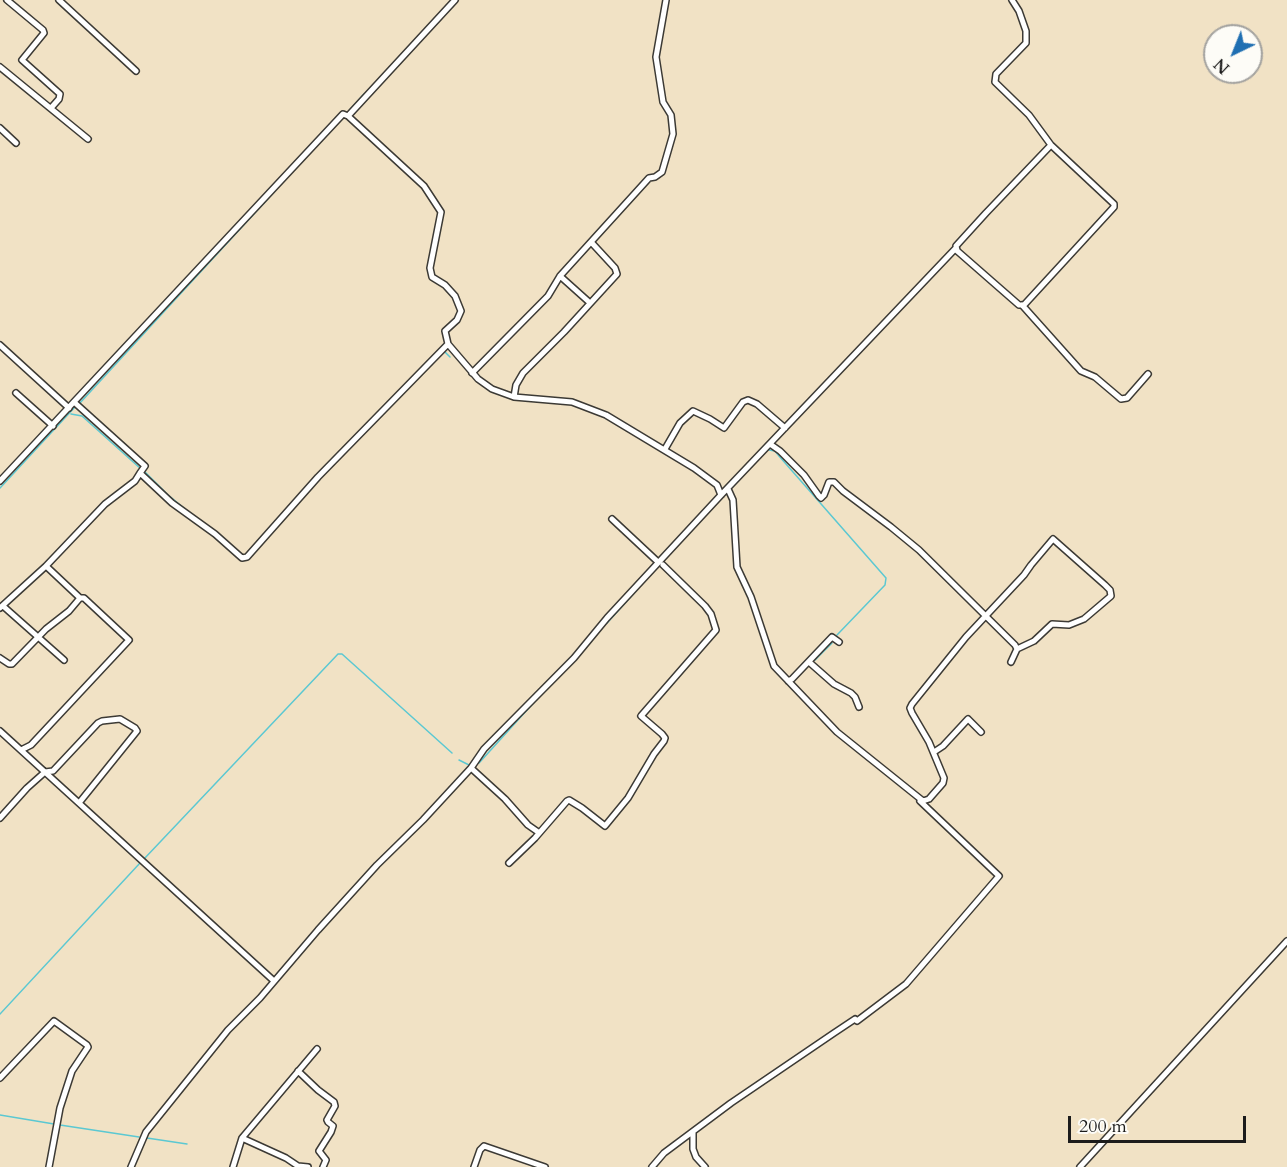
<!DOCTYPE html>
<style>
body{margin:0}
#map{position:relative;width:1287px;height:1167px;overflow:hidden;background:#f1e2c5;font-family:Cardo,serif}
canvas{display:block}
.north{position:absolute;left:1203px;top:24px;width:60px;height:60px;box-sizing:border-box;background:#fdfcf7;border:2px solid #a3a29f;border-radius:50%;rotate:223deg;font-size:16px;font-weight:700;line-height:24px;text-align:center;color:#1c1c1c}
.north::after{content:'';display:block;margin:auto;width:21px;height:27px;background:#1f6fb2;clip-path:polygon(50% 0,100% 100%,50% 72%,0 100%)}
.scale{position:absolute;left:1068px;top:1116px;width:178px;height:27px;box-sizing:border-box;border:3px solid #1c1c1c;border-top:0;padding-left:8px;font-size:18px;line-height:21px;white-space:nowrap;color:#1c1c1c;-webkit-text-stroke:4px #fdfcf7;paint-order:stroke}
</style>
<div id="map">
<canvas width="1287" height="1167"></canvas>
<div class="north">N</div>
<div class="scale">200 m</div>
</div>
<script>
const context = document.querySelector('canvas').getContext('2d');
context.lineJoin = 'round';
function toPath(rows) {
  const path = new Path2D();
  for (const r of rows) {
    path.moveTo(r[0], r[1]);
    for (let i = 2; i < r.length; i += 2) path.lineTo(r[i], r[i + 1]);
  }
  return path;
}
function stroke(path, color, width, dash) {
  context.strokeStyle = color;
  context.lineWidth = width;
  context.lineCap = dash ? 'butt' : 'round';
  context.setLineDash(dash || []);
  context.stroke(path);
}
stroke(toPath([
 [347,113,364,94],
 [444,351,450,357],
 [413,376,420,369],
 [79,404,275,191],
 [71,414,82,416,141,469],
 [769,450,775,451,779,456,886,578,885,585,837,635],
 [145,472,168,495,185,509],
 [0,488,75,407],
 [607,623,636,591],
 [815,660,832,643],
 [459,760,469,765],
 [479,763,537,699],
 [144,859,338,654,342,654,452,753],
 [0,1014,140,863],
 [0,1115,54,1124],
 [60,1125,139,1137],
 [147,1138,187,1144]
]), '#5bc8d2', 1.5);
const minor = toPath([
 [7,0,43,30,44,33,22,60,60,94,59,99,51,108],
 [59,0,136,71],
 [0,67,88,139],
 [348,116,455,0],
 [0,128,16,143],
 [957,250,956,246,986,213,1051,145],
 [560,276,589,302],
 [1022,305,1081,371,1095,377,1121,399,1127,398,1148,374],
 [0,345,69,408],
 [472,373,548,296,560,276,649,178,655,177,662,172,673,134,671,115,663,102,656,57,666,0],
 [16,393,53,426],
 [514,397,516,385,523,373,564,332,617,274,615,268,591,242],
 [74,402,145,466,140,473,172,503,215,534,242,558,247,557,318,477,448,344,478,379,492,389,514,397,572,402,606,415,694,468,717,485,721,495],
 [770,444,780,451,804,475,819,496,821,498,824,495,829,482,834,482,843,491,891,527,919,550,1015,645,1017,649,1011,662],
 [665,449,680,423,693,411,710,419,724,428,743,402,748,400,757,404,785,428],
 [0,481,343,114,348,116,424,186,441,212,430,268,432,277,445,285,455,296,461,311,457,320,445,331,448,344],
 [728,489,733,500,737,567,751,597,774,666,837,732,923,801,929,799,943,783,944,778,929,742,912,713,910,708,912,704,966,637,1024,575,1031,565,1053,539,1105,585,1110,590,1111,596,1084,619,1069,625,1052,624,1034,641,1017,649],
 [612,519,658,562],
 [3,606,64,660],
 [0,608,46,566,105,504,135,481,140,473],
 [0,658,9,664,12,664,46,629,69,611,80,598,46,566],
 [809,662,834,684,851,693,855,697,859,707],
 [788,681,792,679,832,637,839,642],
 [0,731,274,981],
 [21,750,31,745,129,640,84,598,80,598],
 [934,752,943,746,968,719,981,732],
 [471,768,505,799,528,825,538,832],
 [0,818,27,788,45,772,53,771,98,723,102,721,120,719,135,728,137,731,79,803],
 [509,863,535,838,567,801,569,800,582,808,605,826,628,798,654,754,664,741,665,738,662,734,641,716,716,630,711,614,705,606,663,565],
 [298,1071,318,1090,334,1102,335,1106,327,1120,328,1122,333,1126,331,1132,319,1151,326,1160,323,1167],
 [0,1078,54,1021,87,1045,88,1047,72,1071,60,1108,49,1167],
 [693,1133,693,1149,696,1157,705,1167],
 [242,1138,286,1158,298,1166,308,1167],
 [131,1167,146,1132,228,1030,260,998,318,930,377,865,423,820,471,768,484,749,574,658,607,618,721,495,955,249,1019,305,1024,305,1114,207,1114,204,1051,145,1029,115,995,82,996,74,1026,43,1026,31,1019,11,1012,0],
 [233,1167,242,1138,317,1049],
 [474,1167,480,1150,484,1146,545,1167],
 [652,1167,664,1153,731,1103,834,1033,855,1019,857,1021,906,984,999,876,920,801],
 [1080,1167,1287,941]
]);
stroke(minor, '#3c3a35', 8);
stroke(minor, '#fff', 5);
</script>
